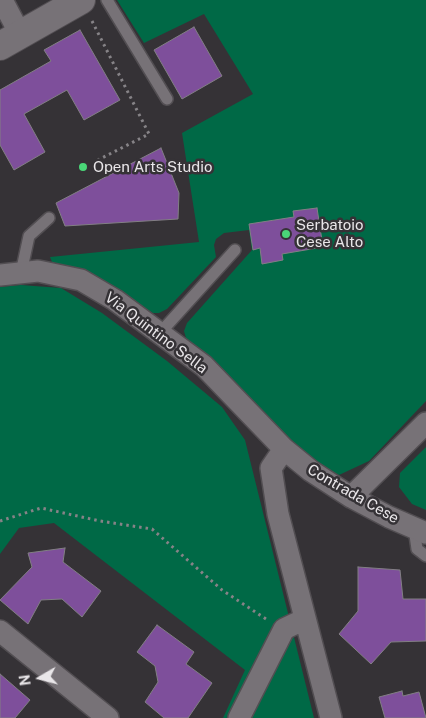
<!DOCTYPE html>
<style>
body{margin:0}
#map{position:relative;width:426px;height:718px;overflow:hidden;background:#353236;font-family:"Public Sans",sans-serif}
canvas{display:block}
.north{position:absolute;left:15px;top:653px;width:50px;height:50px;-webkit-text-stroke:4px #353236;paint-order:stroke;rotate:262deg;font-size:14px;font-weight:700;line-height:20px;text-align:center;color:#e9e6e9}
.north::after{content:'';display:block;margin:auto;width:18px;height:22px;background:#e9e6e9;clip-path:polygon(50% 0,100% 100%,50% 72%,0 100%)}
</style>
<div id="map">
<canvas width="426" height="718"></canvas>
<div class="north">N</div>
</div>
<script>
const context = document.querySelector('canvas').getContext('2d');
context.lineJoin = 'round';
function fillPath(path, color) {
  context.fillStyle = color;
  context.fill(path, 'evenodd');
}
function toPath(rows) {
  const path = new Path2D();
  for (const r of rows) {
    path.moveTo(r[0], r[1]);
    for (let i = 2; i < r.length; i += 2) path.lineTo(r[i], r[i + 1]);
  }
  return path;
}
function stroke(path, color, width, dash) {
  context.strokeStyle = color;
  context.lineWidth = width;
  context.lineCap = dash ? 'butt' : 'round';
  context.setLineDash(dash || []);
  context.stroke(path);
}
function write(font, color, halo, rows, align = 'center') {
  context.font = font + ' "Public Sans",sans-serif';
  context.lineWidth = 5;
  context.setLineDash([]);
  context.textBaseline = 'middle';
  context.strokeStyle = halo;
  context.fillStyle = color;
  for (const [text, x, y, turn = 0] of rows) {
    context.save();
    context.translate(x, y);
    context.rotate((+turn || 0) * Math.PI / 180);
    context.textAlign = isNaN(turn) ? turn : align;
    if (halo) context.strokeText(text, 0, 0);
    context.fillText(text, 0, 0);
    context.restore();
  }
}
fillPath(toPath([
 [117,0,426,0,426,401,369,461,339,475,318,465,188,345,184,331,187,323,252,250,249,230,224,233,216,239,214,245,216,257,167,309,159,313,153,313,120,292,92,277,64,265,52,262,50,257,60,256,199,242,182,133,253,94,204,14,144,43],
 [21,285,61,288,102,313,167,361,222,407,245,440,314,718,223,718,245,670,54,523,19,528,0,554,0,287],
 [426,447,426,510,412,504,399,487,400,473]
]), '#006946');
const building = toPath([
 [194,27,222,76,182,99,154,50,194,27],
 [80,30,120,100,84,120,67,90,24,114,45,152,14,170,0,145,0,90,51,61,44,50,80,30],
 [161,148,179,193,178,219,65,226,56,203,161,148],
 [317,208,323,247,282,254,283,260,262,264,260,248,253,250,249,224,294,217,293,211,317,208],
 [65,548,63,562,101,591,82,617,62,599,41,600,28,624,0,600,32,567,28,553,65,548],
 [358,567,400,570,403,599,426,599,426,641,391,642,371,664,339,634,358,611,358,567],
 [157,625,194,652,186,664,212,683,188,718,164,718,145,702,158,682,155,666,137,652,157,625],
 [0,674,30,700,15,718,0,718,0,674],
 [402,691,403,696,419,692,426,718,385,718,379,697,402,691]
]);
fillPath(building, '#7e4f9b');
stroke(building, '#827f84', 1);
const lane = toPath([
 [107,0,167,99],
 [21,273,29,236,49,218],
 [160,333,235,250],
 [414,528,417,549,426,556]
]);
const street = toPath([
 [2,0,20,34],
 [0,275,38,271,81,280,115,300,204,366,284,449,311,471,351,497,389,517,426,533],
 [284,449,271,468,278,514,331,718],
 [351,497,426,423],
 [0,631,108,718],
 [239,718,284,629,305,619]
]);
const secondary = toPath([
 [0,46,81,0]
]);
stroke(lane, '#524e52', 14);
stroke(street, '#524e52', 24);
stroke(secondary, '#524e52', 30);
stroke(toPath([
 [92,21,149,134,94,162],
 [0,521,41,508,100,521,152,529,222,590,266,619]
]), '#868387', 3, [2.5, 4]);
stroke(lane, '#777277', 11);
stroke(street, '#777277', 21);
stroke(secondary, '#777277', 28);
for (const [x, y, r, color] of [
 [83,167,5,"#4ad778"],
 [286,234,5,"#4ad778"]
]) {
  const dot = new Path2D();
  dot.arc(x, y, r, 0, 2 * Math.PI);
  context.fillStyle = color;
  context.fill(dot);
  stroke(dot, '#353236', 2);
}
write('15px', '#e9e6e9', '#353236', [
 ["Open Arts Studio",93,167],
 ["Serbatoio",296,225],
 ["Cese Alto",296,242]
], 'left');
write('15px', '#e9e6e9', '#353236', [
 ["Via Quintino Sella",156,333,37],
 ["Contrada Cese",353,494,30]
]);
</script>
